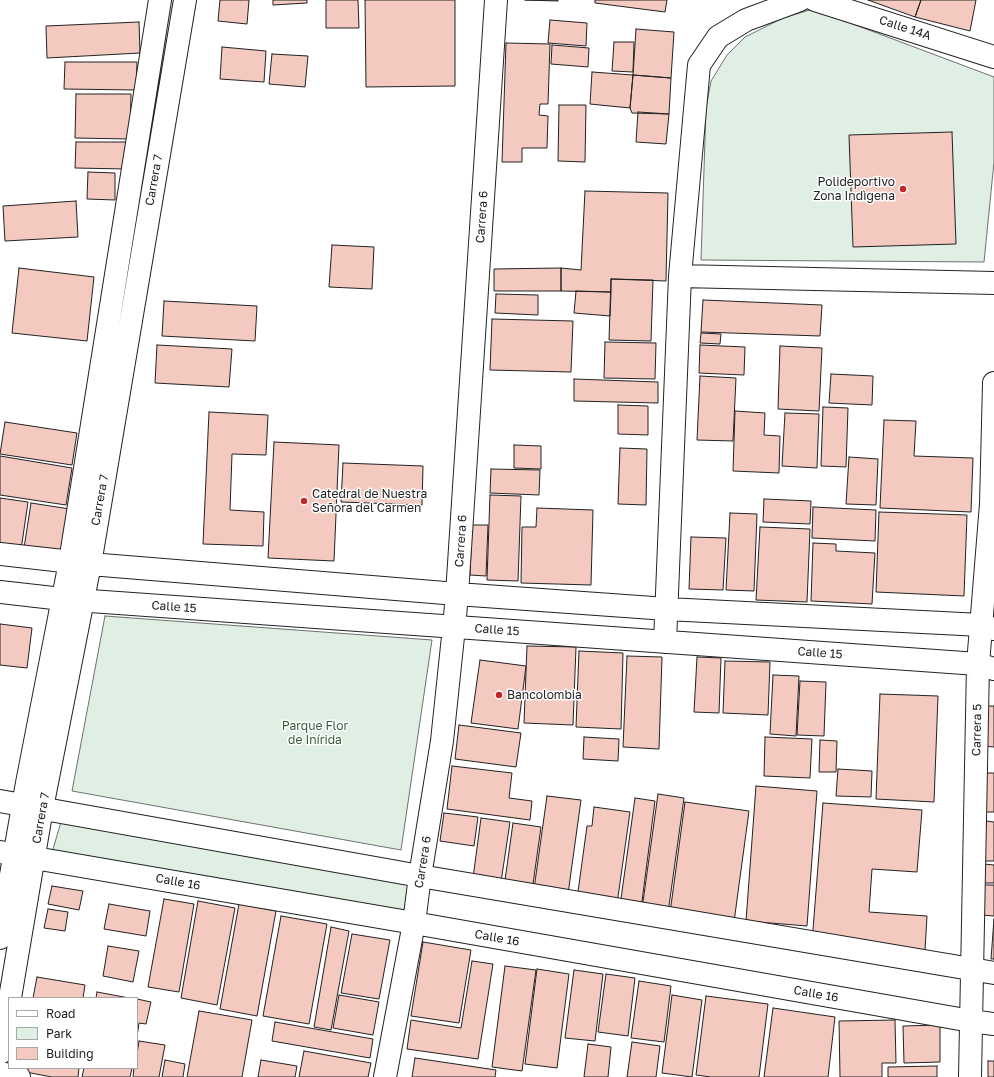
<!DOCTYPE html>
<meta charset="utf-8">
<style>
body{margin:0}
#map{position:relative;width:994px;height:1077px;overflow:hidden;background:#fff;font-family:"Golos Text",sans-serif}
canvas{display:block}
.legend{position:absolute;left:8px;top:997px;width:130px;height:72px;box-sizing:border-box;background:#fff;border:1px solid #a7a7a7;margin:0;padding:5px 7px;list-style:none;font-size:12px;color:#222}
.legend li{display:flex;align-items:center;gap:8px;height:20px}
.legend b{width:20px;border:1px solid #a7a7a7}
</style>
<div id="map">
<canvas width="994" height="1077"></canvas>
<ul class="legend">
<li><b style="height:5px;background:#fff"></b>Road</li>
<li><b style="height:11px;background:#e0efe3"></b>Park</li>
<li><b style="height:11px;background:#f3c9c0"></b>Building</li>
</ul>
</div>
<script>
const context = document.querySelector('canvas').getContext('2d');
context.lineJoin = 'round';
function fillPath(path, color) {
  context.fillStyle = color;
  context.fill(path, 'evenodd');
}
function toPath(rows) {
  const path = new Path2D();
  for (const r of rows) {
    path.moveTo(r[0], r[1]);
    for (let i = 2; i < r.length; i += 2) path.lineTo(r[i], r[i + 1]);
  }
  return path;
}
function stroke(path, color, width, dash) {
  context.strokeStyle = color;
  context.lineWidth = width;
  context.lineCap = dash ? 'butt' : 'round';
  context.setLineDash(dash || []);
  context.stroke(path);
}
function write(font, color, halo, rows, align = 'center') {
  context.font = font + ' "Golos Text",sans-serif';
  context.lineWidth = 3;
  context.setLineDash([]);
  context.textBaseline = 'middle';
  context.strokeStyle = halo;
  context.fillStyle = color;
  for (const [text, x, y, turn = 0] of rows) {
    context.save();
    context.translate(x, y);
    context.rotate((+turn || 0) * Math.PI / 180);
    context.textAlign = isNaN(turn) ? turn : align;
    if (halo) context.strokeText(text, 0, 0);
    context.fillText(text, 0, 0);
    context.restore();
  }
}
const green = toPath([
 [813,9,994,77,994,162,984,262,701,260,706,108,711,81,727,55,745,37,783,18,813,9],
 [105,616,432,640,401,850,72,791,105,616],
 [63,815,417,880,412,920,51,856,63,815]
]);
fillPath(green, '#e0efe3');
stroke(green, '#6f6f6f', 1);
const building = toPath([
 [220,0,249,0,247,24,218,21,220,0],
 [273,0,307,0,307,3,273,5,273,0],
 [326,0,358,0,359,28,326,28,326,0],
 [365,0,455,0,455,86,366,87,365,0],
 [525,0,558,0,558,1,525,0],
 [595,0,667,0,665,12,595,3,595,0],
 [868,0,921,0,915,17,868,0],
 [921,0,976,0,970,31,915,17,921,0],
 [550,20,587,23,586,46,548,43,550,20],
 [139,22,140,53,47,58,46,26,139,22],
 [636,29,674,32,671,78,633,75,636,29],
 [614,42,634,42,633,72,612,71,614,42],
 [506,43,550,44,548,104,540,104,539,115,548,116,547,148,522,148,522,162,502,162,506,43],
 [552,45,589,48,588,67,551,64,552,45],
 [222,47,266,51,264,82,220,79,222,47],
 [272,54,308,56,305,87,269,84,272,54],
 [65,62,137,62,136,90,64,89,65,62],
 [592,72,633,75,630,108,590,104,592,72],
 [633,75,671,78,669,114,632,113,630,108,633,75],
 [76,94,131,94,130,139,75,138,76,94],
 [559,105,586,105,585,162,558,161,559,105],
 [638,112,669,114,666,144,636,142,638,112],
 [952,132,956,244,853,247,849,135,952,132],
 [76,142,126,142,126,169,75,168,76,142],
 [88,172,115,173,115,200,87,199,88,172],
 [585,191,668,193,666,281,611,279,611,292,561,291,561,268,581,270,585,191],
 [76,201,78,237,5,241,3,206,76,201],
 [332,245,374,247,372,289,329,287,332,245],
 [19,268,94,277,87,341,12,333,19,268],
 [561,268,561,291,494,291,494,269,561,268],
 [611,279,653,280,651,341,609,340,611,279],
 [576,291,611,292,610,316,574,313,576,291],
 [496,294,538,295,538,315,495,313,496,294],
 [703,300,822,305,820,336,701,332,703,300],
 [164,301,257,306,255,341,162,336,164,301],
 [492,319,573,321,571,372,490,370,492,319],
 [701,333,721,334,720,344,700,343,701,333],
 [605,342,656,343,655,379,604,378,605,342],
 [157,345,232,349,229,387,155,383,157,345],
 [700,345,745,347,744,375,699,373,700,345],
 [780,346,822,348,819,411,778,409,780,346],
 [831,374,873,376,872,405,829,403,831,374],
 [700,376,736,378,733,441,697,440,700,376],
 [574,379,658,382,658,403,574,401,574,379],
 [618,405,648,406,648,435,618,434,618,405],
 [823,407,848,408,846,467,821,466,823,407],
 [735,411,765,413,764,435,780,436,779,473,733,471,735,411],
 [209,412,268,415,266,455,232,454,230,510,264,512,263,546,203,544,209,412],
 [785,413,819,414,817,468,782,466,785,413],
 [884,420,916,421,914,456,973,458,971,512,880,508,884,420],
 [5,422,77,433,72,465,0,454,5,422],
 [274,442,339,445,334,561,268,558,274,442],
 [514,445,541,446,541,469,514,468,514,445],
 [620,448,647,449,646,505,618,504,620,448],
 [0,456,72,468,66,505,0,495,0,456],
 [849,457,878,459,876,505,846,504,849,457],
 [343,463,423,466,422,505,341,502,343,463],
 [491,469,540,470,539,495,490,493,491,469],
 [490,495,521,496,518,581,487,580,490,495],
 [0,498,28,502,21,550,0,546,0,498],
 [764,499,811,501,810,524,763,522,764,499],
 [31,503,70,509,63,554,24,548,31,503],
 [813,507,876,510,875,541,812,538,813,507],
 [537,508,593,510,591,585,521,583,522,527,536,527,537,508],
 [879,512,967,515,964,596,876,592,879,512],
 [730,513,757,514,754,591,726,590,730,513],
 [472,525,488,525,486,576,470,575,472,525],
 [760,527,810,529,807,602,756,600,760,527],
 [691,537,726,538,723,590,689,589,691,537],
 [813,543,836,544,836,551,875,553,872,604,811,601,813,543],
 [0,624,32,628,27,668,0,665,0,624],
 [527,646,576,647,573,725,524,723,527,646],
 [579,651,623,653,621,729,576,727,579,651],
 [627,656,662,657,659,749,623,747,627,656],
 [697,657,721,658,719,713,694,712,697,657],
 [480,660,526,666,518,729,471,723,480,660],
 [725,661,770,662,768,715,723,713,725,661],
 [773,675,799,676,796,736,770,734,773,675],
 [800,681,826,682,824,736,797,735,800,681],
 [880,694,938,696,934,802,876,799,880,694],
 [984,706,994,706,994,747,982,746,984,706],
 [459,725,521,733,516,767,455,759,459,725],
 [584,737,619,739,618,761,583,759,584,737],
 [765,737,812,739,810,778,764,776,765,737],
 [820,740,837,741,836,772,819,772,820,740],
 [452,766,512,773,509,798,532,801,530,820,447,809,452,766],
 [838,769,872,771,871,797,836,796,838,769],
 [984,773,994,773,994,812,984,812,984,773],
 [756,786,817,791,807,926,746,921,756,786],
 [658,794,684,798,668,913,642,909,658,794],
 [547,796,581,800,568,894,534,889,547,796],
 [635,798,655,801,641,909,620,906,635,798],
 [685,802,749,811,734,922,670,913,685,802],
 [823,803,922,810,917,872,872,869,869,912,927,916,925,950,812,942,823,803],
 [594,807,630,812,617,904,577,899,587,826,592,826,594,807],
 [444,813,478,817,474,846,440,841,444,813],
 [481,818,510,822,501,882,473,878,481,818],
 [986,821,994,822,994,861,984,861,986,821],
 [513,823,541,827,533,884,505,880,513,823],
 [984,864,994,865,994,883,983,883,984,864],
 [983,885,994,885,994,916,981,915,983,885],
 [52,886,83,891,79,910,48,904,52,886],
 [164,899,194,904,179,992,148,987,164,899],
 [198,901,235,908,217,1005,181,998,198,901],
 [109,904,150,911,146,936,104,929,109,904],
 [239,904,276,911,257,1016,220,1009,239,904],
 [48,909,68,912,65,931,44,928,48,909],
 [281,916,327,924,309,1024,263,1016,281,916],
 [994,919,994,959,991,959,994,919],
 [331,927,349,931,331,1030,314,1027,331,927],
 [352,934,390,940,379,999,341,993,352,934],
 [423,942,471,950,459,1023,411,1016,423,942],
 [108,946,139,951,133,982,103,976,108,946],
 [472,961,493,964,478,1059,407,1049,411,1020,461,1028,472,961],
 [505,966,536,970,522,1071,492,1067,505,966],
 [537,969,569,974,557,1068,525,1064,537,969],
 [574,970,603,974,595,1041,565,1038,574,970],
 [606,974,635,978,628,1036,598,1032,606,974],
 [37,977,85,985,83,998,33,998,37,977],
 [639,981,671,986,664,1042,631,1038,639,981],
 [97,992,129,998,96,998,97,992],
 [339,995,379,1002,373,1035,333,1028,339,995],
 [672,995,702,1000,692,1077,662,1073,672,995],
 [706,996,768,1004,759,1077,711,1077,696,1075,706,996],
 [137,999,151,1002,146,1024,139,1023,137,1037,137,999],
 [773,1008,835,1017,828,1077,764,1077,773,1008],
 [199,1011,252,1020,242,1077,187,1077,199,1011],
 [895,1020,896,1063,882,1063,882,1077,840,1077,839,1021,895,1020],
 [275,1022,373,1039,370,1058,272,1041,275,1022],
 [940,1025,940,1062,904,1063,903,1026,940,1025],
 [139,1041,165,1045,159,1077,133,1077,134,1068,137,1068,137,1054,139,1041],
 [632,1042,660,1046,656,1077,627,1077,632,1042],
 [588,1044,611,1047,608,1077,584,1077,588,1044],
 [304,1051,371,1063,368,1077,299,1077,304,1051],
 [415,1058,496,1070,495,1077,412,1077,415,1058],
 [165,1060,185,1064,183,1077,162,1077,165,1060],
 [261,1060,297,1066,295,1077,258,1077,261,1060],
 [988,1061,994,1061,994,1077,988,1077,988,1061],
 [937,1066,937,1077,888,1077,888,1067,937,1066],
 [21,1068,79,1068,78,1077,52,1077,20,1071,21,1068],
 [84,1068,132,1068,130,1077,82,1077,84,1068]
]);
fillPath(building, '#f3c9c0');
stroke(building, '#222', 1);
const minor = toPath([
 [815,0,994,57],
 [680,276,994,283],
 [0,554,90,564,457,594,667,609,981,625,994,629],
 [0,592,62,599,978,664,994,669],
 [665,642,680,276,699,65,718,37,746,20,800,0],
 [0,801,420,876,994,973],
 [0,852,414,923,971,1021,994,1024],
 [0,938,27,783,70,562,160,0],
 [10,998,42,808,90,564,185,0],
 [0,1053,9,1001],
 [0,1073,19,1077],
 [385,1077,414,923,420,876,442,741,454,627,457,594,496,0],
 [970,1077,978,664,991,504,994,383]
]);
stroke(minor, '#222', 24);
stroke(minor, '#fff', 22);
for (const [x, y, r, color] of [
 [903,189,4,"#c62828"],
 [304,501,4,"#c62828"],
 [499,695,4,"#c62828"]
]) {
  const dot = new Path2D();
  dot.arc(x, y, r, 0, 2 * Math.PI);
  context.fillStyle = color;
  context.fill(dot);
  stroke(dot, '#fff', 1.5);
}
write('12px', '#222', '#fff', [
 ["Calle 14A",905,28,18],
 ["Carrera 7",154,180,-80],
 ["Carrera 6",482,217,-86],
 ["Carrera 7",100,500,-80],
 ["Carrera 6",461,541,-86],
 ["Calle 15",174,607,4],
 ["Calle 15",497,630,4],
 ["Calle 15",820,653,4],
 ["Carrera 5",977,730,-89],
 ["Carrera 7",41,818,-80],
 ["Carrera 6",423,862,-81],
 ["Calle 16",178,882,10],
 ["Calle 16",497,938,10],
 ["Calle 16",816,994,10]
]);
write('12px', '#222', '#fff', [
 ["Polideportivo",895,182,"right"],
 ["Zona Indìgena",895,196,"right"],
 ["Catedral de Nuestra",312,494],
 ["Señora del Carmen",312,508],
 ["Bancolombia",507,695]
], 'left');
write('12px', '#2f5e38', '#fff', [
 ["Parque Flor",315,726],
 ["de Inírida",315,740]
]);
</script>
